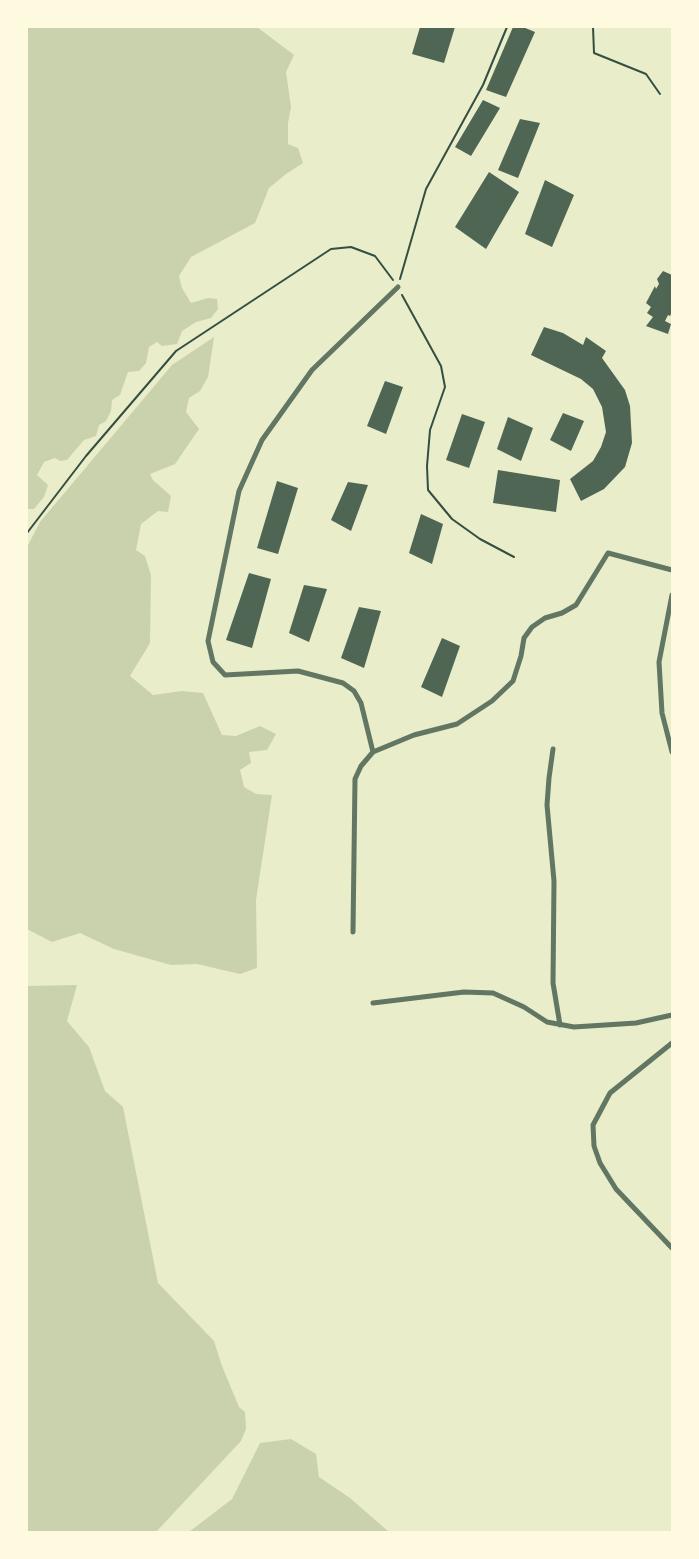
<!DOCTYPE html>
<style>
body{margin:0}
#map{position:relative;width:699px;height:1559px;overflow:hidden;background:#e9edc9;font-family:"Source Serif 4",serif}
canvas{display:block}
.frame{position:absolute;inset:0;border:28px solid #fefae0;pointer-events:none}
</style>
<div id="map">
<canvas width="699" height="1559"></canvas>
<div class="frame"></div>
</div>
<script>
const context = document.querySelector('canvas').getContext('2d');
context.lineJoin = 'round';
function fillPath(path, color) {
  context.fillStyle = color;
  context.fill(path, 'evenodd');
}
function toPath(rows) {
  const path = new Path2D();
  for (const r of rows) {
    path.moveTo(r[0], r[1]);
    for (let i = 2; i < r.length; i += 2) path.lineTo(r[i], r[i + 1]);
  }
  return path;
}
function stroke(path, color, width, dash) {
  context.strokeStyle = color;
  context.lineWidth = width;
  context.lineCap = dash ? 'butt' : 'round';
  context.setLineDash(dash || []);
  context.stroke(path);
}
fillPath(toPath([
 [27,27,257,27,294,55,286,72,291,107,288,123,288,144,298,148,303,163,286,174,269,188,255,223,191,257,179,276,182,288,191,303,208,298,217,299,218,309,211,318,196,322,182,331,177,344,162,346,157,342,149,347,146,363,139,371,128,372,120,395,112,400,111,411,106,421,99,425,96,436,84,440,67,460,60,461,55,458,44,462,37,475,48,485,44,497,34,509,27,509],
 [214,337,208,377,200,391,189,398,186,412,199,429,175,464,150,474,153,480,171,496,168,512,158,511,141,524,136,550,145,556,151,575,150,643,130,676,153,695,182,691,203,693,222,735,236,736,260,726,276,734,267,750,249,752,251,763,240,770,244,787,256,794,272,795,256,900,257,968,240,974,197,964,171,965,114,949,80,933,52,942,27,929,27,547,40,522,172,365],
 [77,985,67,1021,89,1047,105,1091,123,1107,158,1283,214,1341,222,1366,239,1407,245,1412,246,1429,241,1441,156,1532,27,1532,27,986],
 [291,1439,316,1454,319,1477,350,1498,389,1532,189,1532,232,1499,260,1443]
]), '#cad2ad');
fillPath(toPath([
 [420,27,455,27,444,63,412,54],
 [513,27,523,27,535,32,506,97,486,90],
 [483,100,500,108,471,156,455,147],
 [520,119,540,123,518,178,498,170],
 [489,172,519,192,486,249,455,227],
 [545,180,574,195,552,247,525,234],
 [663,271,672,275,672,312,670,316,668,315,665,321,671,324,668,334,646,326,653,317,647,313,651,307,646,303,655,286,656,289,659,284,657,279],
 [544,327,563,333,583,345,586,337,606,351,602,358,625,390,630,406,632,443,625,467,604,489,581,501,570,479,593,461,601,447,606,432,602,407,593,389,581,379,531,355],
 [385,381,403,387,386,434,367,426],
 [563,413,584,421,571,451,550,440],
 [462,414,485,422,469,468,446,460],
 [508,417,533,428,521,461,497,449],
 [498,470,560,480,556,512,493,503],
 [277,481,298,488,278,554,257,548],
 [348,482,368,485,351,531,331,520],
 [421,514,443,524,432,564,409,553],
 [249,573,271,579,252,648,226,640],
 [304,585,327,589,309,642,289,633],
 [359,607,381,611,364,668,341,658],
 [442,638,460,646,442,697,421,687]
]), '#4f6655');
stroke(toPath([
 [593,27,594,53,646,74,660,94],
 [400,279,426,189,483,85,507,27],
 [402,295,441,366,445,387,430,430,427,466,428,490,452,519,480,539,514,557],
 [27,533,86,456,176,351,331,249,351,247,375,256,393,280]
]), '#344e41', 2);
stroke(toPath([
 [672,595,659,662,662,713,672,752],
 [553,749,549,778,547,805,554,881,553,983,560,1025],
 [373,752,361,703,354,691,343,683,298,671,225,675,213,662,208,641,239,491,262,440,312,370,398,287],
 [353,932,355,779,361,766,373,752,414,735,457,724,492,701,513,681,521,656,524,638,532,627,545,618,562,613,576,605,608,553,672,570],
 [373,1003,464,992,493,993,524,1007,547,1022,574,1027,636,1023,672,1015],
 [672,1043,610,1093,593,1125,594,1146,600,1163,616,1189,672,1248]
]), '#617663', 5);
</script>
